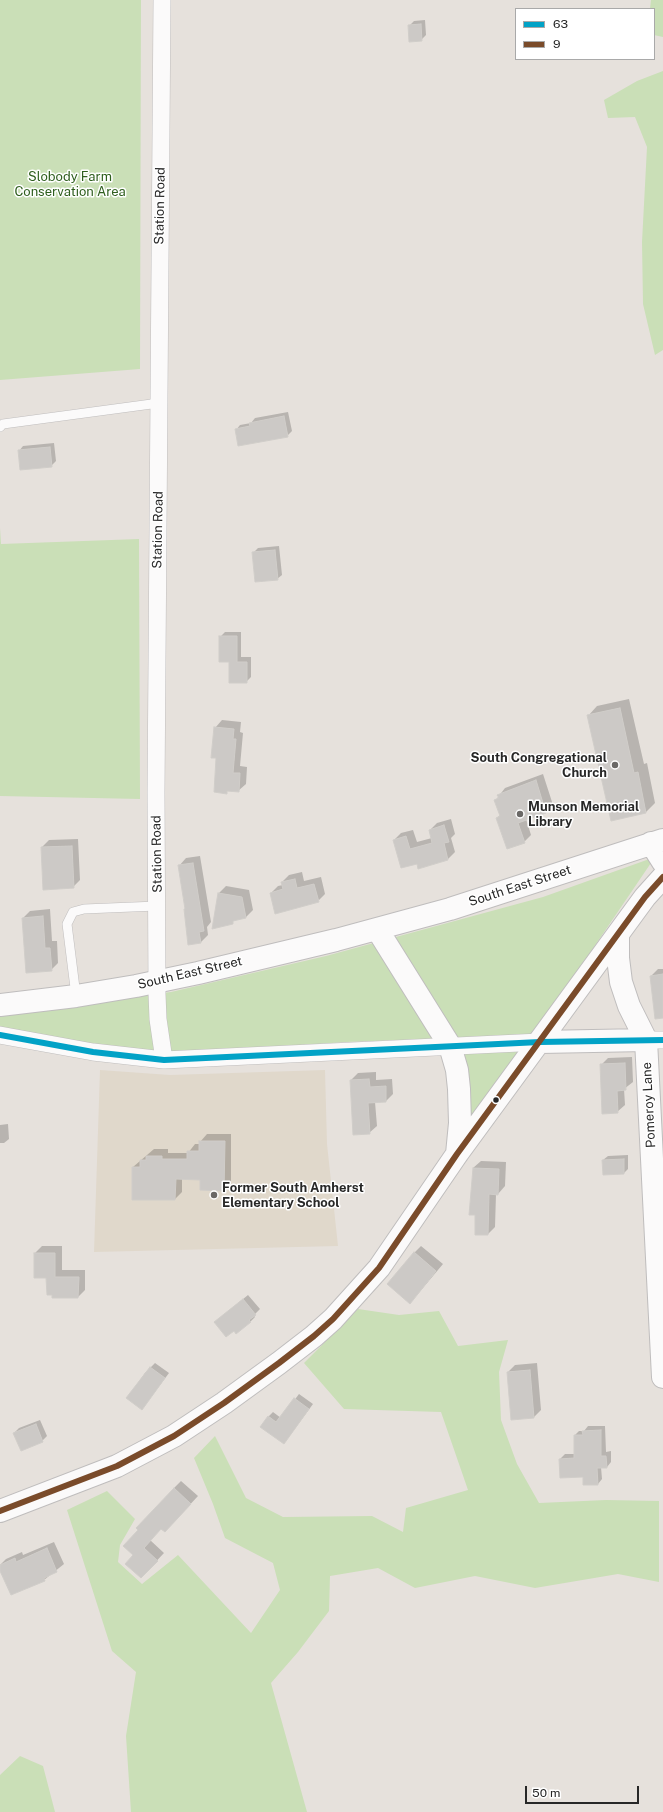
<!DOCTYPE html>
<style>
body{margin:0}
#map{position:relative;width:663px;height:1812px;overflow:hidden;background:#e6e1dc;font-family:"Public Sans",sans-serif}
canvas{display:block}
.legend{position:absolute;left:515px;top:8px;width:140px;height:52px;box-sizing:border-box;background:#fff;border:1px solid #a9a9a9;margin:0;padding:5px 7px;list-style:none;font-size:12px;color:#272727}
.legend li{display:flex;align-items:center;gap:8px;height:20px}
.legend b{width:20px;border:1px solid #a9a9a9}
.scale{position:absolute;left:525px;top:1786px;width:114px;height:18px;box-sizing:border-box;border:2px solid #272727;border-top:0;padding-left:5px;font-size:12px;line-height:14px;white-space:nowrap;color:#272727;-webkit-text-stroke:3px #fff;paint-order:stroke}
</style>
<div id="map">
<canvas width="663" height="1812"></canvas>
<ul class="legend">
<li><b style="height:5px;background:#02a2c6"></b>63</li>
<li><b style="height:5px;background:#7a4b2a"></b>9</li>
</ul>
<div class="scale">50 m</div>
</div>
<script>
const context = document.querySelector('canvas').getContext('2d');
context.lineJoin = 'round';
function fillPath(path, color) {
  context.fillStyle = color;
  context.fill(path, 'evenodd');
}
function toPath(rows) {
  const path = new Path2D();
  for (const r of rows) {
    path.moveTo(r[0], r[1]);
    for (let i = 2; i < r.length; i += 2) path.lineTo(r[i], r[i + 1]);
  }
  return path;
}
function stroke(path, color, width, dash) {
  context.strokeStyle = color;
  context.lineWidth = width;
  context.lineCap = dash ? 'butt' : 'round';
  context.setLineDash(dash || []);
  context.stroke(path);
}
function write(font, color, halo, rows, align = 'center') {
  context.font = font + ' "Public Sans",sans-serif';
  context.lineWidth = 3;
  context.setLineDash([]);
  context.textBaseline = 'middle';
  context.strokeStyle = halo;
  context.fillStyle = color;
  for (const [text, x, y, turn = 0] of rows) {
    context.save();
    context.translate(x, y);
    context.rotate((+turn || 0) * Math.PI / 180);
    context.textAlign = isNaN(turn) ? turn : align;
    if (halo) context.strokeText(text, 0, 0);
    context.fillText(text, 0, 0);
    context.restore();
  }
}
fillPath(toPath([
 [100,1070,170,1075,325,1070,327,1144,338,1246,94,1252]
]), '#e0d8cb');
fillPath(toPath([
 [0,0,141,0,140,369,0,380],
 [651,0,663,0,663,37,654,35,654,9,650,9],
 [663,71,663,350,655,355,643,304,642,242,647,147,635,117,608,118,604,100,637,81],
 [0,528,1,544,139,539,140,799,0,796],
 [655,857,535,1034,465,1127,456,1038,346,1042,162,1055,0,1028,0,1014,171,992,326,956,543,897],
 [358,1309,399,1315,439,1311,458,1346,508,1340,499,1372,501,1420,517,1464,539,1503,606,1500,659,1501,659,1582,618,1574,535,1588,475,1576,415,1588,378,1568,330,1576,329,1611,298,1652,271,1683,307,1812,131,1812,126,1736,136,1672,112,1651,67,1510,107,1491,135,1519,120,1545,118,1562,142,1584,178,1555,251,1633,280,1590,273,1563,225,1538,213,1504,194,1458,215,1436,246,1498,283,1517,372,1516,403,1532,406,1508,468,1490,441,1412,344,1409,304,1363],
 [20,1756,43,1766,55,1812,0,1812,0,1775]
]), '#cadfb7');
fillPath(toPath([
 [425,20,426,35,421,40,409,26,414,21],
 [288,412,292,431,287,436,236,430,240,425,251,423,255,418],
 [54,443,56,461,51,466,19,451,23,446],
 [279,546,282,575,277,579,253,553,258,548],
 [225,632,241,632,241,657,251,657,251,677,246,682,230,661,220,637],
 [629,699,644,764,647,763,655,803,646,812,588,716,597,706],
 [222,720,241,722,240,732,243,733,240,766,247,767,246,784,238,791,229,790,226,792,218,757,215,728],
 [543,774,553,805,546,812,526,819,531,835,524,842,497,818,500,815,495,801,505,788],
 [451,819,455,834,451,838,455,852,448,859,418,862,394,840,401,833,413,830,417,842,432,838,430,830,437,823],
 [78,839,80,880,73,887,42,847,49,840],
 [200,856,211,922,207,927,208,935,201,942,186,909,179,866,186,858],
 [302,872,304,881,321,877,325,894,318,901,271,893,278,886,283,885,282,882,289,875],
 [226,886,249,890,253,910,246,917,213,927,219,893],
 [50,909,52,941,57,941,58,963,51,970,23,918,30,911],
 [658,969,663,969,663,1001,651,976],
 [632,1057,633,1082,624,1089,625,1105,617,1112,601,1065,608,1058],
 [376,1072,376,1080,392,1079,393,1094,386,1101,375,1102,377,1126,369,1133,351,1080,358,1073],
 [8,1124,9,1139,4,1143,0,1143,0,1125],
 [207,1134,231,1134,231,1183,224,1190,201,1179,182,1178,182,1192,175,1199,133,1167,154,1149,168,1149,168,1153,188,1153,195,1144,200,1144,200,1142],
 [628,1155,628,1169,624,1173,603,1160,608,1156],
 [481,1161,506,1162,505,1186,498,1194,496,1194,495,1227,488,1234,476,1234,473,1168],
 [42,1246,62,1246,62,1270,85,1270,85,1290,78,1297,53,1297,47,1277,35,1253],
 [421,1246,443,1264,417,1295,414,1253],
 [248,1295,260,1309,254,1315,255,1317,250,1322,220,1318],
 [155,1363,169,1373,142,1409,127,1398,145,1373],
 [537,1363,541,1410,534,1417,508,1372,515,1365],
 [299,1394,313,1404,288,1438,268,1417,273,1412,281,1418],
 [40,1420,47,1436,42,1441,14,1433,19,1428],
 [588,1426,605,1426,606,1452,611,1451,611,1462,607,1467,601,1467,602,1479,598,1484,560,1459,565,1454,575,1454,575,1435,579,1431,584,1431],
 [181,1481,198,1496,172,1524,161,1527,150,1540,164,1553,148,1570,135,1555,174,1488],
 [54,1542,64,1564,44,1580,0,1569,0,1565,6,1559,22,1552,23,1555]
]), '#0003');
const building = toPath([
 [421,24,422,41,409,42,408,25,421,24],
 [284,416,288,437,238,446,235,429,250,426,249,423,284,416],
 [50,447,52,467,20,470,18,450,50,447],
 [275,550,278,580,255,582,252,552,275,550],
 [219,636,237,636,237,662,247,662,247,683,229,683,229,662,219,662,219,636],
 [620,708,634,773,638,772,646,813,611,821,587,715,620,708],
 [214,727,234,729,233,739,236,739,233,773,240,773,239,792,227,791,227,794,214,792,216,758,211,758,214,727],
 [536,780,546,813,518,823,525,843,507,849,496,818,500,816,494,800,499,798,497,795,536,780],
 [444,825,449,842,444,843,448,860,418,869,417,864,401,868,393,840,406,836,410,849,432,843,429,830,444,825],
 [72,846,74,888,43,890,41,847,72,846],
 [193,863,204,931,199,932,201,943,188,945,184,909,185,909,178,865,193,863],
 [295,879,297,888,314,884,319,902,275,914,270,893,283,889,281,882,295,879],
 [218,893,242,897,246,918,233,921,233,924,212,929,218,893],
 [43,916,45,948,50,948,52,971,26,973,22,918,43,916],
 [663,974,663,1018,655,1019,650,976,663,974],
 [625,1063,626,1090,617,1091,618,1113,602,1114,600,1064,625,1063],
 [369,1079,370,1087,386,1086,386,1102,368,1103,370,1134,353,1135,350,1080,369,1079],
 [199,1141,225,1141,224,1191,200,1190,200,1180,176,1179,175,1200,132,1200,132,1167,140,1167,140,1160,146,1160,146,1156,162,1156,162,1159,187,1159,187,1151,199,1151,199,1141],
 [624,1159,624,1174,603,1175,602,1160,624,1159],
 [473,1168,499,1169,498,1195,489,1194,488,1235,475,1235,475,1215,469,1215,473,1168],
 [414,1252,436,1271,410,1304,387,1284,414,1252],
 [34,1253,55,1253,55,1277,79,1277,78,1298,52,1298,52,1295,47,1295,46,1278,34,1278,34,1253],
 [243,1299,256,1315,249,1320,251,1322,236,1334,234,1331,226,1337,214,1322,243,1299],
 [150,1367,165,1378,142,1410,126,1398,150,1367],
 [530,1370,534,1418,511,1420,507,1372,530,1370],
 [294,1398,309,1409,284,1444,260,1427,268,1416,276,1422,294,1398],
 [36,1424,43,1442,21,1451,13,1433,36,1424],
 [601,1430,601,1456,606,1456,607,1468,597,1468,598,1485,583,1485,583,1477,560,1478,559,1459,574,1458,574,1435,583,1435,582,1431,601,1430],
 [174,1488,191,1504,165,1532,161,1529,144,1548,158,1561,141,1578,125,1564,133,1555,123,1546,138,1530,136,1528,174,1488],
 [47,1548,57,1572,44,1578,45,1581,11,1595,0,1571,0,1565,15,1558,16,1562,47,1548]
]);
fillPath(building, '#ccc9c6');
stroke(building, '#d0cdc9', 1);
const lane = toPath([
 [0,427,3,424,159,403],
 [76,996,67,924,73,912,84,909,157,906]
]);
const street = toPath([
 [162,0,156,792,157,994,158,1019,164,1060],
 [0,1035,93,1052,164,1060,540,1042],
 [646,1040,663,1040]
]);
const secondary = toPath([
 [651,843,663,862],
 [377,929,450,1046,457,1070,459,1089,460,1123,457,1154],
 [618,934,618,958,621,982,629,1006,646,1040,663,1377],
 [0,1005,76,996,136,986,198,973,336,940,450,909,663,840],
 [540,1042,646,1040],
 [0,1511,117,1466,174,1436,224,1403,279,1363,314,1336,333,1319,379,1268,457,1154,645,897,663,877]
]);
stroke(lane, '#bfbdbd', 10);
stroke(street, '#bfbdbd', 18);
stroke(secondary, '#bfbdbd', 24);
stroke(lane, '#fbfafa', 9);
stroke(street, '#fbfafa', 17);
stroke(secondary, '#fbfafa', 22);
stroke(toPath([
 [0,1035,93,1052,164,1060,540,1042,663,1040]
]), '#02a2c6', 6);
stroke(toPath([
 [0,1511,117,1466,174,1436,224,1403,279,1363,314,1336,333,1319,379,1268,457,1154,645,897,663,877]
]), '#7a4b2a', 6);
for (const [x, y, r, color] of [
 [615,765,4,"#6a6866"],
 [520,814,4,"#6a6866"],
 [496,1100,3.5,"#272727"],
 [214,1195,4,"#6a6866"]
]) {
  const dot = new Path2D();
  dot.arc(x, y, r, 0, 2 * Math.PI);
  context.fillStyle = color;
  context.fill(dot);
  stroke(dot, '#fff', 1.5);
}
write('13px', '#2e5e1d', '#fff', [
 ["Slobody Farm",70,177],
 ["Conservation Area",70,192]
]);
write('13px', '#272727', '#fff', [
 ["Station Road",160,206,-89],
 ["Station Road",158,530,-89],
 ["Station Road",157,854,-91],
 ["South East Street",520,886,-18],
 ["South East Street",190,973,-13],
 ["Pomeroy Lane",649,1105,-93]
]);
write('bold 13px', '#272727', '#fff', [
 ["South Congregational",607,758,"right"],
 ["Church",607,773,"right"],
 ["Munson Memorial",528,807],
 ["Library",528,822],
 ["Former South Amherst",222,1188],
 ["Elementary School",222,1203]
], 'left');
</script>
